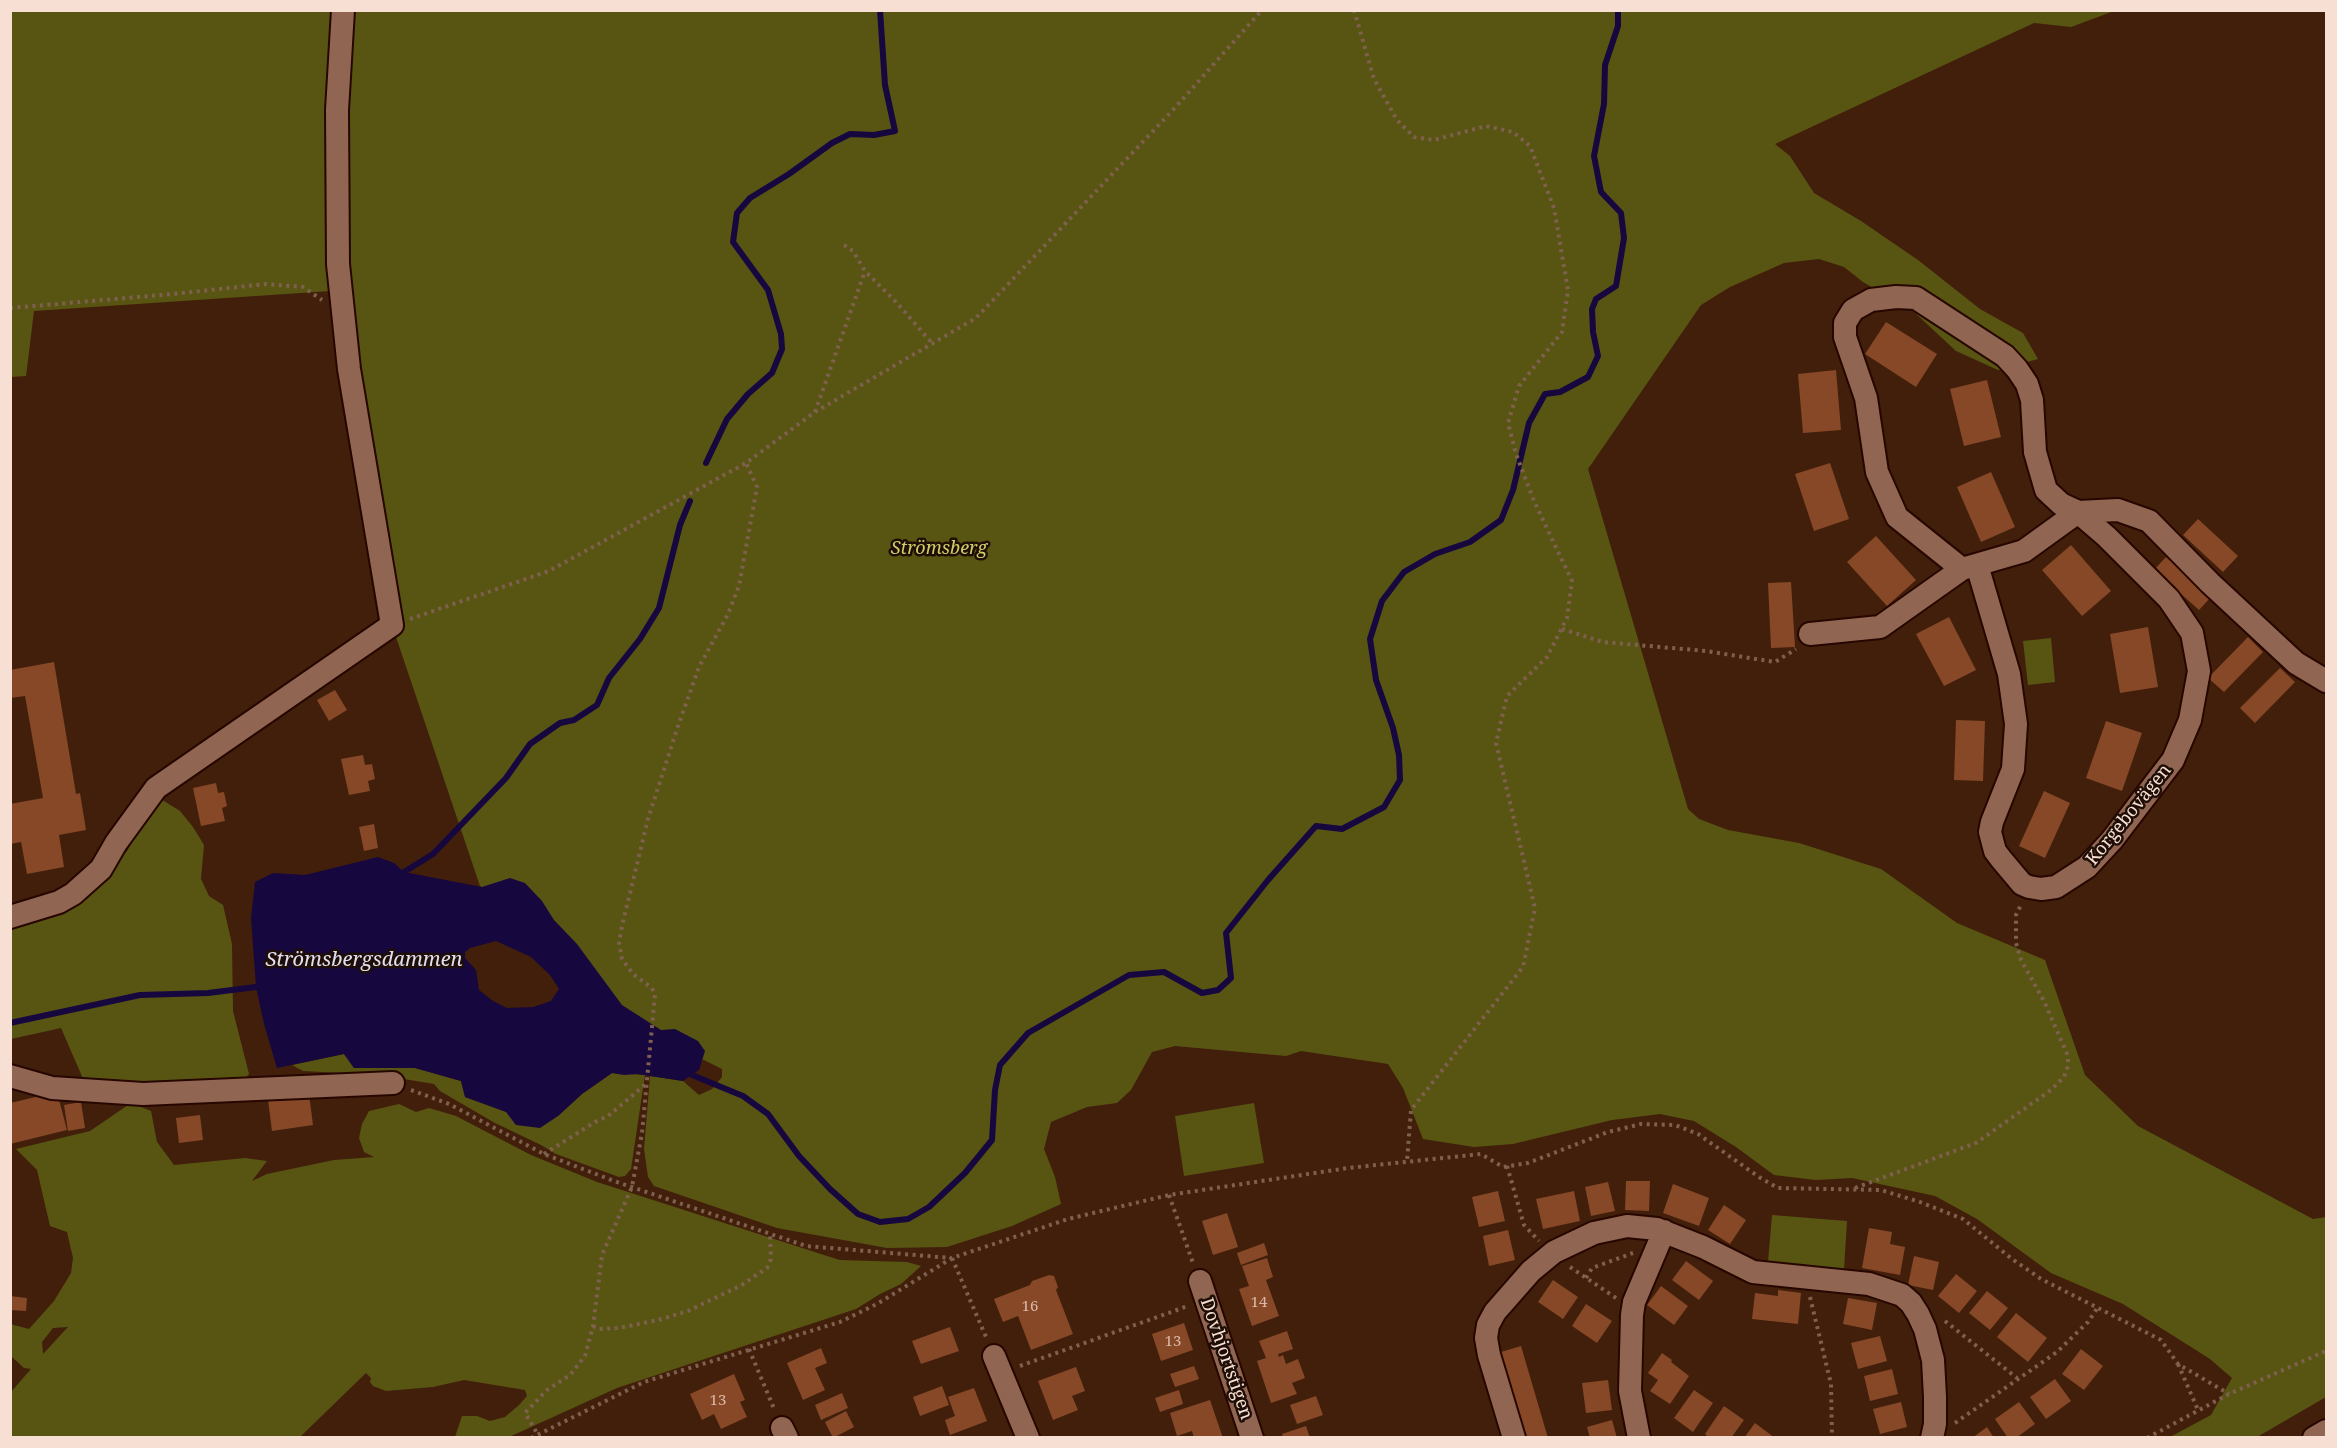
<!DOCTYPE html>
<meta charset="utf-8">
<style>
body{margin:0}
#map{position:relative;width:2337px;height:1448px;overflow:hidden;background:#421f0b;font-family:"Noto Serif",serif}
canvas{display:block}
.frame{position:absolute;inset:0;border:12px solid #f7dfd3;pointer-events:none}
</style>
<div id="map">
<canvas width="2337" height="1448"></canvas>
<div class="frame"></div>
</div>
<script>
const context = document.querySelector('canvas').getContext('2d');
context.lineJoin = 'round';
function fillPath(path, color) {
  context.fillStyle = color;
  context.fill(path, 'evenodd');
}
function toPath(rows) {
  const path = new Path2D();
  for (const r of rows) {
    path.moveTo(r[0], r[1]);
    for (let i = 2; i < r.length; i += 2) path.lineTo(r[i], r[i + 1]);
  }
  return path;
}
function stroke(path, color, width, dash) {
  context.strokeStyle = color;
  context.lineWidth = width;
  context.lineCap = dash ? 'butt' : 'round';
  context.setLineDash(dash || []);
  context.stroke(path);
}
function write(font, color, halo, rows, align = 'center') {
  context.font = font + ' "Noto Serif",serif';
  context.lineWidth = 5;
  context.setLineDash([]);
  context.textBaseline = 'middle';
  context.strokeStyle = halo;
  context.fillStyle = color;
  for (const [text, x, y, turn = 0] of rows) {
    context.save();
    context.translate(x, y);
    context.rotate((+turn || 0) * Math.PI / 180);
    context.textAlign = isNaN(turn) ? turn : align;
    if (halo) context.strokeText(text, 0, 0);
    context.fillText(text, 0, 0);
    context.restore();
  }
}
fillPath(toPath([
 [11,11,2114,11,2071,27,2034,23,1775,144,1790,156,1814,193,1861,221,1918,260,1980,309,2023,333,2038,359,1998,370,1956,351,1914,312,1863,282,1844,267,1819,259,1784,263,1730,287,1701,305,1588,469,1688,809,1699,819,1728,830,1799,843,1881,869,1957,923,2045,960,2085,1075,2138,1126,2313,1219,2326,1217,2326,1397,2257,1437,2170,1437,2211,1415,2232,1378,2210,1359,2123,1304,2051,1273,1977,1219,1935,1196,1852,1178,1816,1180,1774,1175,1736,1147,1694,1121,1660,1114,1612,1120,1513,1144,1474,1147,1423,1139,1403,1088,1388,1064,1301,1051,1286,1056,1175,1046,1152,1052,1131,1090,1117,1103,1087,1107,1051,1122,1044,1149,1055,1177,1061,1204,1012,1226,947,1247,887,1248,777,1228,654,1186,648,1177,644,1149,650,1076,683,1081,699,1095,712,1089,722,1077,722,1069,615,1016,480,886,392,625,345,290,34,311,26,376,11,377],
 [2051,638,2055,682,2028,685,2023,641],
 [159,798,180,811,193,827,204,845,201,879,209,896,223,905,232,944,233,1011,249,1074,243,1082,201,1087,84,1081,61,1028,11,1039,11,925,87,895,127,851,142,823],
 [344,1054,354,1068,415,1068,461,1081,465,1097,507,1112,516,1125,558,1116,582,1094,612,1073,645,1075,631,1169,625,1176,619,1177,556,1154,541,1145,495,1123,440,1091,434,1084,380,1075,303,1071,292,1065],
 [131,1103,151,1111,157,1142,174,1165,245,1158,267,1161,252,1181,267,1174,334,1160,374,1157,364,1152,359,1138,362,1124,369,1111,399,1104,416,1112,429,1108,456,1116,531,1155,597,1182,827,1256,840,1260,907,1262,921,1266,901,1284,880,1294,856,1309,617,1388,509,1437,455,1437,462,1416,477,1416,490,1421,505,1417,519,1405,527,1396,525,1390,464,1380,433,1387,386,1391,373,1386,370,1382,371,1378,366,1373,300,1437,11,1437,11,1392,31,1369,24,1368,11,1356,10,1324,29,1329,54,1301,71,1273,73,1258,67,1232,50,1226,37,1170,16,1149,90,1131],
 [67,1327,68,1327,43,1354,42,1342,53,1328],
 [1254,1103,1264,1163,1184,1176,1175,1116],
 [1772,1215,1847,1221,1844,1269,1768,1262]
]), '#585513');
fillPath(toPath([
 [378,857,394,863,404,872,482,887,510,878,525,883,542,901,554,920,577,944,622,1005,661,1030,675,1029,698,1041,705,1051,699,1070,683,1081,637,1074,624,1075,612,1073,582,1094,558,1116,540,1128,516,1125,506,1112,465,1097,461,1081,415,1068,354,1068,344,1054,277,1068,264,1024,256,987,251,918,255,882,273,873,305,875],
 [496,941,531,957,550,975,559,989,551,1001,533,1007,507,1008,493,1001,479,990,476,970,465,958,465,952,470,948]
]), '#17073f');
stroke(toPath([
 [706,463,727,419,748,394,772,373,782,349,781,334,768,290,733,242,737,213,750,198,789,174,832,143,850,134,874,135,895,131,885,85,880,10],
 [404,872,433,854,506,778,530,744,560,723,574,720,597,705,609,678,640,639,659,608,680,525,690,501],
 [10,1023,140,995,208,993,256,987],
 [692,1075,743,1096,768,1114,799,1156,830,1189,858,1214,880,1222,908,1219,929,1207,965,1173,992,1140,995,1090,1000,1065,1028,1033,1129,975,1164,972,1202,993,1218,990,1231,978,1226,933,1268,880,1316,826,1342,829,1384,807,1400,780,1399,755,1393,728,1376,680,1370,639,1382,601,1404,572,1435,554,1470,542,1501,520,1513,490,1529,423,1545,394,1560,392,1588,377,1598,356,1593,332,1592,309,1596,299,1616,286,1624,238,1621,213,1601,192,1594,156,1604,104,1605,65,1618,26,1618,10]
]), '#17073f', 6);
fillPath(toPath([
 [1886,322,1937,354,1916,387,1865,354],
 [1836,370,1841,430,1803,433,1798,374],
 [1987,380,2001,437,1964,446,1950,389],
 [1830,463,1849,519,1814,531,1795,474],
 [1991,472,2015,527,1981,542,1957,487],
 [2198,519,2238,556,2223,572,2183,535],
 [1876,536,1916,580,1887,606,1847,562],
 [2071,545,2111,591,2082,616,2042,570],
 [2166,557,2211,597,2199,610,2154,570],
 [1791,582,1795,647,1771,648,1768,583],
 [1949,617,1976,670,1944,686,1916,634],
 [2148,627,2158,687,2120,693,2110,634],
 [2248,637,2263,652,2224,692,2208,678],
 [54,662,76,794,80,793,86,830,59,835,64,867,27,874,21,842,10,844,10,804,43,798,25,696,10,698,10,670],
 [2280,668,2295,682,2255,723,2240,708],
 [335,690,347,710,329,721,317,700],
 [1956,720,1985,721,1983,781,1954,780],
 [2106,721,2142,733,2122,791,2086,778],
 [363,755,365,765,372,764,375,779,368,781,370,791,349,795,341,759],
 [216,783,218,793,224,792,227,806,222,808,225,821,201,826,193,788],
 [2044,791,2070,803,2045,858,2019,846],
 [374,824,378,848,364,851,359,827],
 [57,1092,67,1130,10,1144,10,1103],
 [309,1094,313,1125,272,1131,268,1100],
 [81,1102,85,1128,68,1131,64,1105],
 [200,1115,203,1140,179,1143,176,1118],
 [1626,1181,1650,1181,1649,1211,1625,1210],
 [1608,1182,1615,1211,1591,1216,1585,1187],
 [1673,1184,1709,1198,1699,1226,1663,1213],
 [1498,1191,1505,1221,1479,1227,1472,1197],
 [1574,1191,1580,1221,1543,1229,1536,1199],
 [1724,1205,1746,1220,1730,1244,1708,1230],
 [1227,1213,1238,1247,1213,1255,1202,1221],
 [1869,1228,1892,1232,1890,1244,1905,1247,1900,1275,1862,1268],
 [1508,1230,1515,1260,1489,1266,1483,1236],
 [1264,1243,1268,1255,1241,1265,1237,1253],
 [1914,1256,1939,1262,1933,1290,1908,1285],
 [1267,1258,1273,1277,1266,1280,1279,1316,1252,1326,1239,1289,1249,1286,1242,1266],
 [1686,1261,1713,1281,1699,1300,1672,1280],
 [1956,1274,1977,1291,1959,1313,1938,1296],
 [1049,1275,1054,1276,1058,1287,1056,1290,1073,1334,1031,1350,1018,1316,1003,1322,994,1299,1030,1285,1032,1281],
 [1553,1280,1578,1297,1563,1319,1538,1302],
 [1661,1286,1688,1306,1674,1325,1647,1305],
 [1778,1290,1801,1293,1798,1324,1752,1319,1755,1293,1778,1296],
 [1987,1291,2008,1308,1990,1330,1969,1313],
 [10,1296,27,1298,26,1311,10,1310],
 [1848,1298,1877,1303,1872,1330,1843,1324],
 [1586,1304,1612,1321,1597,1343,1572,1326],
 [2016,1313,2047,1338,2028,1362,1997,1337],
 [1184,1323,1193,1350,1161,1361,1152,1334],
 [950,1327,959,1351,921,1364,912,1341],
 [1287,1331,1293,1349,1278,1354,1279,1357,1283,1355,1286,1364,1298,1359,1305,1378,1292,1383,1297,1394,1271,1403,1257,1361,1266,1358,1259,1341],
 [1880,1336,1887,1361,1858,1369,1851,1343],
 [1521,1346,1548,1438,1525,1438,1501,1352],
 [821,1348,827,1363,815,1368,825,1390,803,1400,787,1363],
 [2081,1349,2103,1366,2084,1390,2062,1374],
 [1662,1353,1672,1360,1671,1362,1689,1376,1670,1404,1650,1391,1658,1380,1648,1373],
 [1194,1366,1199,1379,1175,1387,1170,1374],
 [1076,1367,1085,1391,1072,1396,1078,1410,1053,1420,1038,1381],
 [1892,1369,1898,1394,1870,1401,1864,1376],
 [734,1374,745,1400,740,1402,747,1417,721,1429,714,1414,702,1420,690,1394],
 [2055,1379,2071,1401,2046,1419,2030,1397],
 [1608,1380,1612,1410,1586,1413,1582,1383],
 [942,1386,949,1405,920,1416,913,1397],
 [974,1388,987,1421,950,1435,945,1420,955,1416,948,1397],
 [1179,1390,1183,1404,1160,1412,1155,1398],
 [1694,1390,1713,1403,1693,1432,1674,1418],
 [842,1393,848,1408,821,1420,815,1405],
 [1316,1396,1323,1415,1297,1424,1290,1405],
 [1210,1400,1223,1438,1194,1438,1192,1431,1177,1436,1170,1413],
 [1901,1402,1907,1427,1880,1434,1873,1409],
 [2019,1402,2035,1424,2016,1438,2008,1438,1995,1419],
 [1724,1406,1744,1420,1731,1438,1709,1438,1705,1434],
 [846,1411,854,1427,833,1438,825,1422],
 [1612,1420,1617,1438,1590,1438,1587,1427],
 [1755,1423,1775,1438,1744,1438],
 [1306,1426,1310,1438,1283,1438,1282,1434],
 [1987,1427,1994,1438,1972,1438]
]), '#864827');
const minor = toPath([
 [1977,565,2009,674,2016,724,2013,769,1992,822,1990,832,1995,851,2001,859,2022,884,2029,887,2041,889,2056,887,2087,867,2112,840,2173,760,2190,720,2199,671,2192,633,2169,599,2107,537,2078,512,2061,504,2046,490,2035,452,2032,400,2027,384,2017,369,2005,356,1916,298,1896,297,1871,300,1853,310,1845,323,1845,337,1866,398,1877,472,1897,517,1962,569,2024,551,2078,512,2118,510,2149,521,2210,583,2296,663,2326,681],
 [1810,634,1880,627,1962,569],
 [10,917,59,902,73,894,101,869,116,843,156,788,392,625,349,369,338,264,337,110,343,10],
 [10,1076,52,1088,143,1094,393,1083],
 [1200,1281,1252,1438],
 [994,1356,1028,1438],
 [782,1428,787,1438],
 [1514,1438,1489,1355,1486,1338,1488,1325,1495,1312,1531,1271,1554,1252,1594,1233,1627,1226,1657,1229,1703,1247,1753,1272,1869,1284,1902,1295,1911,1303,1918,1314,1925,1329,1933,1360,1935,1397,1935,1424,1932,1438],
 [1639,1438,1630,1391,1632,1315,1634,1302,1664,1231],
 [2314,1438,2326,1431]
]);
stroke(minor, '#270600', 26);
stroke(toPath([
 [1354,10,1374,79,1397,120,1414,137,1434,140,1486,126,1513,132,1530,146,1554,208,1568,290,1562,332,1519,386,1508,423,1516,454,1534,501,1572,581,1567,618,1547,657,1507,696,1496,743,1535,908,1523,967,1411,1110,1407,1161],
 [844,245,853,251,865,271,896,302,932,343],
 [10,308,173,294,266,284,303,287,322,300],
 [815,412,865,271],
 [410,619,549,571,746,463,815,412,976,318,1172,111,1262,10],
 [1562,629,1603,642,1706,651,1775,662,1796,649],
 [411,1090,449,1104,544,1154,614,1181,806,1246,951,1258],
 [544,1154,595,1122,608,1116,646,1084],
 [1507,1166,1524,1225,1539,1241],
 [1855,1188,1976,1143,2051,1090,2064,1077,2068,1066,2068,1056,2044,1001,2021,960,2016,943,2016,915,2022,903],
 [1169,1195,1193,1263],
 [952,1258,986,1337],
 [1570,1267,1616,1298],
 [1586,1278,1592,1268,1633,1253],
 [1810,1297,1831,1384,1832,1438],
 [1945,1321,2017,1378],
 [593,1326,598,1329,619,1328,658,1320,688,1311,740,1286,767,1268,771,1259,770,1234],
 [749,1349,775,1411],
 [2178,1364,2198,1410],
 [1020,1366,1188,1306],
 [1955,1423,2057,1352,2088,1322,2098,1307],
 [531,1438,644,1382,840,1322,877,1304,952,1258,1068,1219,1169,1195,1348,1168,1481,1154,1503,1167,1528,1163,1608,1132,1641,1124,1675,1125,1698,1134,1759,1177,1778,1188,1881,1190,1920,1202,1963,1219,2012,1259,2041,1279,2161,1340,2178,1364,2229,1394],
 [540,1438,525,1413,547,1390,570,1375,585,1356,593,1326,602,1255,632,1187,642,1133,655,995,652,988,633,974,622,959,619,943,622,926,648,819,678,726,699,667,728,614,739,586,757,487,746,463],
 [2147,1438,2229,1394,2326,1351]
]), '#7f604f', 4, [3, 4.5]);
stroke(minor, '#906652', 22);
write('15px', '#dbb9a8', null, [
 ["14",1259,1303],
 ["16",1030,1307],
 ["13",1173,1342],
 ["13",718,1401]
]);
write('italic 18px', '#d1ce66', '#1e0e06', [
 ["Strömsberg",939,549]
]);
write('18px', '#f7dfd3', '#1e0e06', [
 ["Korgebovägen",2129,815,-51],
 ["Dovhjortstigen",1226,1359,71]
]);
write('italic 20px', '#e1e0f3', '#1e0e06', [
 ["Strömsbergsdammen",364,960]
]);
</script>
